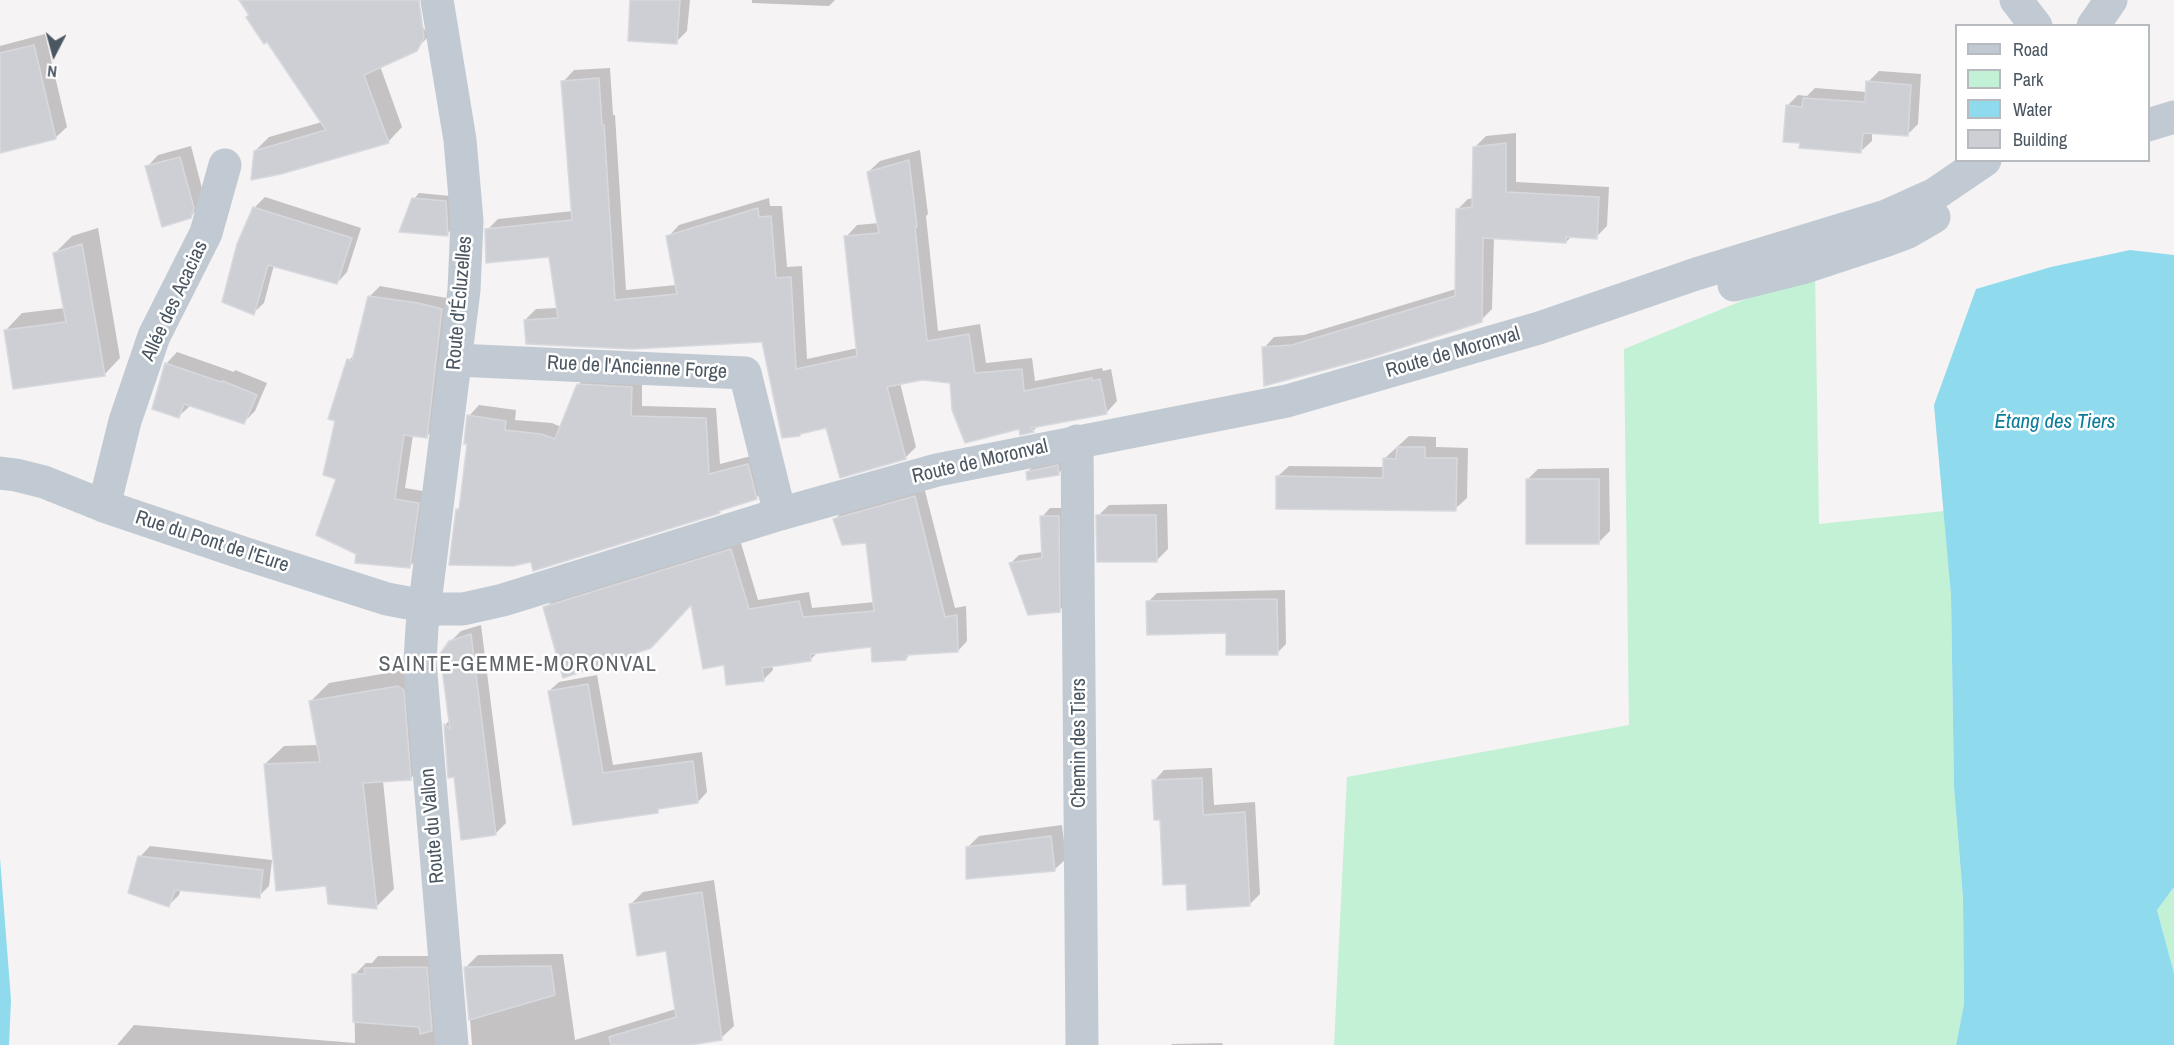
<!DOCTYPE html>
<meta charset="utf-8">
<style>
body{margin:0}
#map{position:relative;width:2174px;height:1045px;overflow:hidden;background:#f5f3f3;font-family:"Archivo Narrow",sans-serif}
canvas{display:block}
.legend{position:absolute;left:1955px;top:24px;width:195px;height:138px;box-sizing:border-box;background:#fff;border:2px solid #b7bbc0;margin:0;padding:8px 10px;list-style:none;font-size:18px;color:#4a5661}
.legend li{display:flex;align-items:center;gap:12px;height:30px}
.legend b{width:30px;border:2px solid #b7bbc0}
.north{position:absolute;left:24px;top:24px;width:60px;height:60px;-webkit-text-stroke:4px #fff;paint-order:stroke;rotate:186deg;font-size:16px;font-weight:700;line-height:24px;text-align:center;color:#4a5661}
.north::after{content:'';display:block;margin:auto;width:21px;height:27px;background:#4a5661;clip-path:polygon(50% 0,100% 100%,50% 72%,0 100%)}
</style>
<div id="map">
<canvas width="2174" height="1045"></canvas>
<ul class="legend">
<li><b style="height:8px;background:#c1cad2"></b>Road</li>
<li><b style="height:16px;background:#c3f1d5"></b>Park</li>
<li><b style="height:16px;background:#90daee"></b>Water</li>
<li><b style="height:16px;background:#cdcfd5"></b>Building</li>
</ul>
<div class="north">N</div>
</div>
<script>
const context = document.querySelector('canvas').getContext('2d');
context.lineJoin = 'round';
function fillPath(path, color) {
  context.fillStyle = color;
  context.fill(path, 'evenodd');
}
function toPath(rows) {
  const path = new Path2D();
  for (const r of rows) {
    path.moveTo(r[0], r[1]);
    for (let i = 2; i < r.length; i += 2) path.lineTo(r[i], r[i + 1]);
  }
  return path;
}
function stroke(path, color, width, dash) {
  context.strokeStyle = color;
  context.lineWidth = width;
  context.lineCap = dash ? 'butt' : 'round';
  context.setLineDash(dash || []);
  context.stroke(path);
}
function write(font, color, halo, rows, align = 'center') {
  context.font = font + ' "Archivo Narrow",sans-serif';
  context.lineWidth = 5;
  context.setLineDash([]);
  context.textBaseline = 'middle';
  context.strokeStyle = halo;
  context.fillStyle = color;
  for (const [text, x, y, turn = 0] of rows) {
    context.save();
    context.translate(x, y);
    context.rotate((+turn || 0) * Math.PI / 180);
    context.textAlign = isNaN(turn) ? turn : align;
    if (halo) context.strokeText(text, 0, 0);
    context.fillText(text, 0, 0);
    context.restore();
  }
}
fillPath(toPath([
 [1815,271,1819,524,1944,511,1951,596,1954,787,1963,898,1964,1004,1956,1045,1334,1045,1347,777,1629,725,1624,349],
 [2174,887,2174,973,2157,910]
]), '#c3f1d5');
fillPath(toPath([
 [2130,250,2174,255,2174,887,2157,910,2174,973,2174,1045,1956,1045,1964,1004,1963,898,1954,787,1951,596,1934,405,1976,289,2051,267],
 [0,858,11,1000,9,1045,0,1045]
]), '#90daee');
fillPath(toPath([
 [240,0,404,0,429,36,415,50,380,66,402,127,388,142,255,151,269,137,322,122],
 [631,0,690,0,687,31,676,42],
 [752,0,835,0,829,6,752,3],
 [45,34,67,127,55,138,0,138,0,46],
 [610,68,613,115,615,115,626,290,676,285,668,237,679,225,769,198,770,206,782,206,787,267,802,266,807,359,858,348,846,237,857,225,879,223,868,172,880,161,920,150,928,214,926,216,938,331,980,324,986,363,1032,358,1035,381,1102,368,1103,371,1111,369,1117,401,1106,413,1039,425,1034,430,1021,433,1020,427,952,381,922,378,900,383,916,447,905,458,827,426,764,340,525,320,536,309,558,308,550,256,487,230,498,219,573,211,563,82,574,70],
 [1879,71,1921,74,1918,124,1907,135,1872,132,1872,141,1861,151,1802,141,1787,106,1798,95,1807,96,1815,88,1867,92,1868,82],
 [1516,133,1516,182,1609,187,1607,226,1596,237,1572,236,1566,242,1494,237,1492,309,1481,320,1372,355,1264,348,1274,337,1304,335,1456,289,1457,210,1468,199,1474,198,1475,147,1486,136],
 [191,146,204,196,202,205,190,217,147,167,158,155],
 [419,193,451,196,452,229,447,234,414,199],
 [265,197,361,228,347,272,337,283,274,265,264,303,253,313,254,208],
 [98,228,120,358,104,375,6,330,22,313,65,308,55,253,72,236],
 [380,286,452,299,437,426,426,437,413,435,405,488,429,492,421,556,410,566,358,553,338,478,349,360,356,353,369,297],
 [177,352,234,372,235,370,267,383,255,411,243,423,191,405,179,416,166,364],
 [589,374,642,376,642,406,716,408,720,464,759,454,767,487,756,498,723,508,719,512,532,561,457,510,461,506,468,443,469,416,479,405,516,410,515,420,552,423,561,427,578,385],
 [1409,436,1436,437,1436,447,1468,448,1467,498,1455,509,1277,477,1289,466,1384,467,1384,459],
 [1063,461,1063,468,1058,474,1027,472,1033,467],
 [1609,468,1610,531,1599,542,1527,480,1538,469],
 [924,487,955,608,966,606,967,641,958,651,911,653,906,659,872,645,819,651,811,659,772,665,773,670,763,680,726,664,692,603,545,608,555,598,740,540,758,600,809,592,812,608,875,602,867,541,835,519,845,509],
 [1167,504,1168,549,1156,561,1098,516,1109,505],
 [1050,508,1066,508,1067,602,1059,611,1011,563,1019,555,1043,552,1042,517],
 [1285,590,1286,644,1277,653,1228,631,1148,602,1157,593],
 [481,625,506,823,495,834,455,776,450,776,446,724,450,720,450,642,461,631],
 [417,668,429,760,410,779,383,781,394,889,376,907,327,885,265,764,284,746,319,745,311,701,329,683],
 [597,675,613,765,702,752,707,792,698,802,662,807,657,811,574,823,549,691,559,682],
 [1212,768,1214,805,1255,802,1260,894,1249,905,1187,882,1154,781,1164,770],
 [1062,825,1066,859,1054,870,967,848,979,836],
 [150,846,272,860,269,886,259,896,181,889,179,895,169,905,140,857],
 [714,880,734,1026,721,1038,688,1045,472,1045,466,967,478,955,563,954,575,1040,676,1009,667,949,631,904,643,892],
 [378,956,439,956,451,1045,117,1045,134,1025,355,1043,354,975,366,963,372,963],
 [1222,1043,1223,1045,1171,1045,1172,1044]
]), '#0003');
const building = toPath([
 [239,0,419,0,424,38,417,51,364,75,389,143,281,174,251,180,254,151,326,130,267,42,264,44,246,17,249,15,239,0],
 [630,0,680,0,677,44,628,41,630,0],
 [34,45,56,139,0,153,0,53,34,45],
 [599,78,602,125,604,125,615,300,677,294,666,236,758,208,759,217,771,216,776,278,791,277,796,369,857,356,844,236,879,233,867,172,909,160,917,227,915,227,927,341,969,334,975,373,1022,369,1024,391,1092,378,1092,381,1100,379,1107,414,1031,428,1034,432,1020,435,1019,429,965,443,952,410,950,383,922,380,887,387,906,459,840,478,826,428,800,434,800,436,782,438,762,342,632,349,526,344,524,320,558,318,549,257,486,263,485,229,572,220,561,81,599,78],
 [1866,81,1911,85,1908,136,1863,133,1861,153,1799,148,1800,143,1783,142,1786,105,1802,107,1803,98,1865,102,1866,81],
 [1506,143,1506,192,1599,197,1597,239,1566,237,1566,243,1483,238,1482,322,1372,357,1264,386,1262,347,1292,345,1455,296,1456,209,1472,207,1473,147,1506,143],
 [180,157,194,208,191,218,162,227,145,166,180,157],
 [412,198,446,201,448,236,399,232,412,198],
 [253,207,352,238,337,284,268,265,254,315,222,302,237,244,253,207],
 [82,244,105,376,13,389,4,330,66,322,53,253,82,244],
 [368,296,418,303,442,309,427,438,404,435,395,499,419,503,410,568,355,563,356,554,316,535,336,479,323,475,335,421,328,419,347,359,352,361,368,296],
 [165,363,221,382,223,381,257,395,244,424,184,404,179,418,152,409,165,363],
 [577,384,632,387,631,416,706,418,709,474,748,464,757,499,719,511,720,513,533,571,531,562,513,566,449,565,456,509,459,510,467,444,464,444,467,415,506,421,505,430,541,434,555,439,577,384],
 [1397,447,1425,447,1425,458,1457,458,1456,511,1276,509,1276,476,1383,478,1383,458,1396,459,1397,447],
 [1058,465,1059,475,1027,480,1026,472,1058,465],
 [1526,479,1599,479,1599,544,1526,544,1526,479],
 [915,496,945,617,957,615,958,652,906,655,906,660,872,662,871,647,810,654,811,661,762,668,764,681,726,685,724,665,703,669,691,605,651,648,563,678,543,607,731,549,749,609,799,601,803,617,874,611,866,543,842,545,833,519,915,496],
 [1096,515,1156,515,1157,562,1097,562,1096,515],
 [1040,516,1059,516,1060,612,1028,615,1009,563,1042,558,1040,516],
 [1277,599,1278,655,1226,655,1226,633,1147,635,1146,601,1277,599],
 [471,634,496,835,461,840,454,777,448,778,444,724,450,729,440,654,449,641,471,634],
 [588,684,603,773,693,761,698,803,658,809,658,813,573,825,548,691,588,684],
 [398,686,404,690,411,780,363,783,377,909,328,904,326,886,276,891,264,764,320,762,309,701,398,686],
 [1202,778,1203,815,1245,812,1250,906,1187,910,1186,884,1163,885,1160,820,1154,820,1152,780,1202,778],
 [1051,836,1055,871,966,879,966,847,1051,836],
 [138,856,263,870,260,898,175,890,169,907,128,893,138,856],
 [702,892,722,1040,691,1045,611,1045,609,1037,676,1017,666,951,637,956,629,904,702,892],
 [551,966,555,995,469,1020,464,967,551,966],
 [427,967,432,1031,420,1034,419,1027,353,1022,352,974,365,974,364,968,427,967]
]);
fillPath(building, '#cdcfd5');
stroke(building, '#d7d9de', 1.5);
stroke(toPath([
 [2016,0,2036,26],
 [2148,125,2174,117],
 [456,360,745,373,780,514],
 [1077,441,1082,1045],
 [104,506,125,421,154,336,206,233,225,165]
]), '#c1cad2', 33);
stroke(toPath([
 [437,0,460,140,467,221,464,290,422,627,420,662,452,1045],
 [2093,26,2111,0],
 [1734,285,1802,268,1887,240,1908,232,1934,217],
 [0,473,16,475,44,482,104,506,243,553,387,599,440,609,463,609,503,600,780,514,937,470,1287,401,1539,328,1696,274,1886,216,1935,194,1985,160]
]), '#c1cad2', 33);
write('20px', '#4a5661', '#fff', [
 ["Allée des Acacias",175,301,-65],
 ["Route d'Écluzelles",460,303,-85],
 ["Route de Moronval",1453,353,-16],
 ["Rue de l'Ancienne Forge",637,368,3],
 ["Route de Moronval",980,462,-13],
 ["Rue du Pont de l'Eure",212,542,18],
 ["Chemin des Tiers",1080,743,-90],
 ["Route du Vallon",433,826,-95]
]);
write('italic 21px', '#0c7c9b', '#fff', [
 ["Étang des Tiers",2055,422]
]);
context.letterSpacing = '1.5px';
write('22px', '#5f6368', '#fff', [
 ["SAINTE-GEMME-MORONVAL",518,665]
]);
context.letterSpacing = '0px';
</script>
